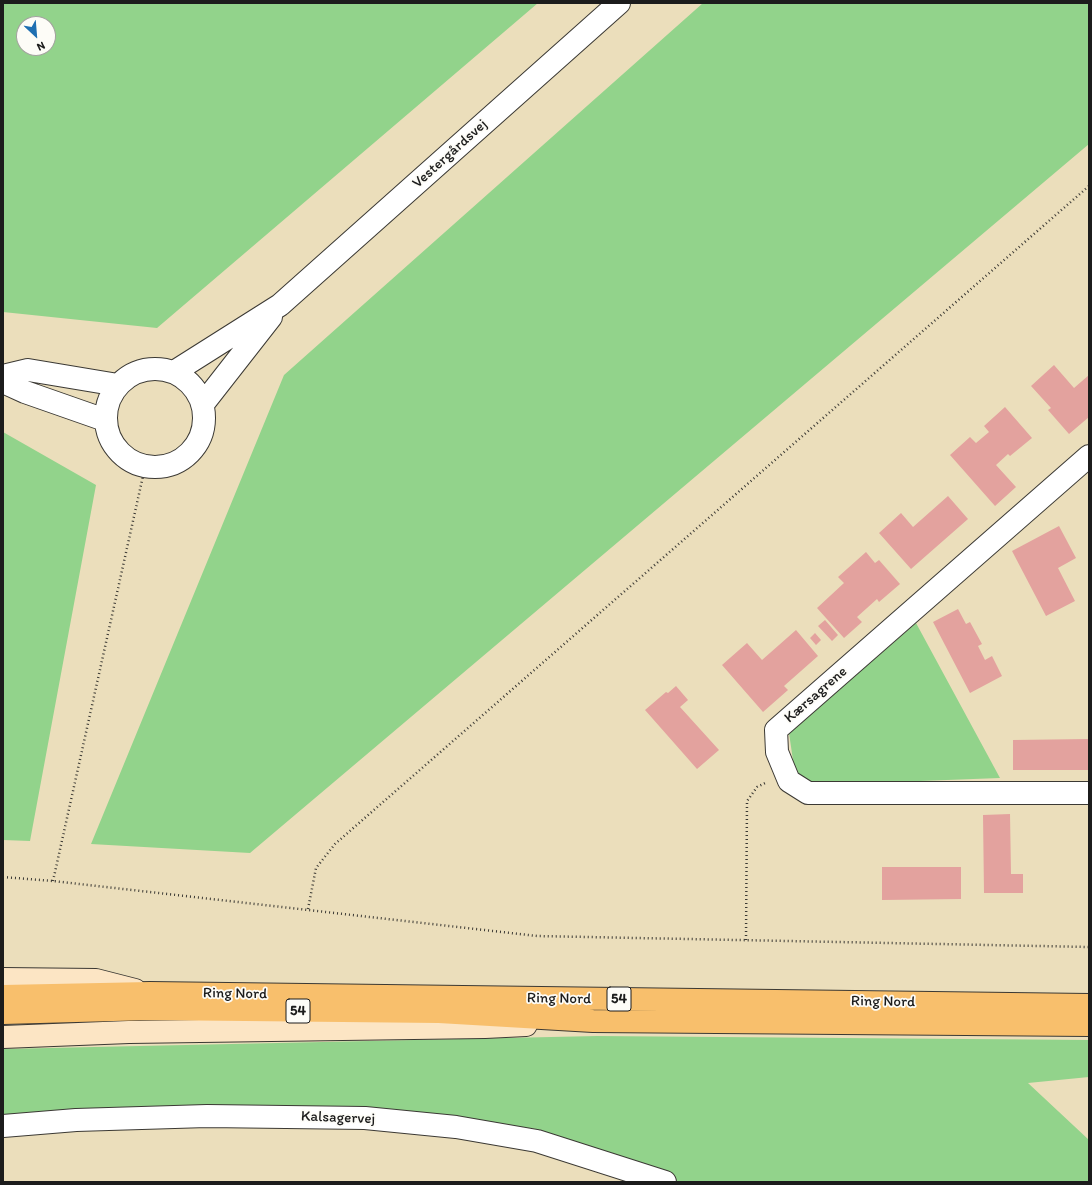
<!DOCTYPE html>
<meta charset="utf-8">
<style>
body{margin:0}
#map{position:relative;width:1092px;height:1185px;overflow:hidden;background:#ebdebb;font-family:Itim,sans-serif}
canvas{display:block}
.frame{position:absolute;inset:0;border:4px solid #1c1c1c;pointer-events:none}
.north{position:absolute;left:16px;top:16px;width:40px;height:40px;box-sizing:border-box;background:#fdfcf7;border:1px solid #a3a29f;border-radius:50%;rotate:154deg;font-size:11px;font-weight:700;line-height:16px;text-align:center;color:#1c1c1c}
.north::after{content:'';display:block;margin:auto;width:14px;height:18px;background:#1f6fb2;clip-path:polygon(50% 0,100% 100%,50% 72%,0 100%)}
</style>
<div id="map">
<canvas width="1092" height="1185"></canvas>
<div class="frame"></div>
<div class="north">N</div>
</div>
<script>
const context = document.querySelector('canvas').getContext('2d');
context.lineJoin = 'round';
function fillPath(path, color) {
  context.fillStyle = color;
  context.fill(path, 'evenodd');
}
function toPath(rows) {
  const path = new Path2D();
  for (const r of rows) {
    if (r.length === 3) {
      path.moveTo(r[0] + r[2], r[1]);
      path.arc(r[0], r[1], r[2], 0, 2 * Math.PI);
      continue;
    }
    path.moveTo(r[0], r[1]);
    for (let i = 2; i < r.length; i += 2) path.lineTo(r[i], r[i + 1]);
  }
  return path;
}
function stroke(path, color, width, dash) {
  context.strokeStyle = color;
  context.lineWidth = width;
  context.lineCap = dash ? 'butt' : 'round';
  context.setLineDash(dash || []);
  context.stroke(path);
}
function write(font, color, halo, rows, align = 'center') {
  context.font = font + ' Itim,sans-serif';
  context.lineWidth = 3.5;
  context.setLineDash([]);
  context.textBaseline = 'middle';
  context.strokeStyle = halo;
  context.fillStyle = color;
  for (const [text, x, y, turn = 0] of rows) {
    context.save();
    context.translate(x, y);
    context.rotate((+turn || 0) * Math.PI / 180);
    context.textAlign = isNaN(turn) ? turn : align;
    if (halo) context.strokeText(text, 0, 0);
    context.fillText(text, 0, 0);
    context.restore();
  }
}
fillPath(toPath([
 [3,3,538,3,157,328,3,312],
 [24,24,48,24,48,48,24,48],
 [703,3,1089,3,1089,144,250,853,91,844,284,375],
 [3,432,96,485,30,841,3,840],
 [916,623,1000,778,814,785,795,774,789,733],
 [597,1036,1089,1040,1089,1077,1028,1083,1089,1140,1089,1182,680,1182,536,1129,363,1106,3,1117,3,1049]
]), '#92d38b');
fillPath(toPath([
 [1054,365,1074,388,1089,375,1089,417,1069,434,1048,410,1051,408,1031,386],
 [1005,407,1032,438,1010,456,1008,454,996,465,1016,487,995,506,950,455,970,437,976,443,989,432,984,426],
 [948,496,968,519,911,569,879,533,901,513,913,527],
 [1059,526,1076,558,1058,568,1075,601,1046,616,1012,551],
 [866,552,875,563,879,560,900,584,879,602,877,599,857,617,862,622,844,638,817,608,844,583,838,577],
 [958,609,966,624,970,622,982,644,978,646,985,660,992,656,1002,676,970,693,933,622],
 [825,620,838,635,832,641,818,626],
 [796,630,818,656,784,686,788,690,763,712,722,665,747,643,762,660],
 [815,633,821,640,816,645,810,638],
 [676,686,688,700,680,707,719,750,697,769,645,710,666,692,668,693],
 [1089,739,1089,770,1013,770,1013,740],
 [1010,814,1011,874,1023,874,1023,893,984,893,983,815],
 [882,867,961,867,961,899,882,900]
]), '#e3a29e');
const street = toPath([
 [155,418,49],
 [174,372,280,305,619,3],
 [3,376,28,370,118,385],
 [3,382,25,392,105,420],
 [203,404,271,317],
 [1089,456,776,730,777,752,789,781,808,793,1089,793],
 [3,1126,76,1120,207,1116,365,1118,456,1127,537,1141,665,1182]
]);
const secondary = toPath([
 [3,979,96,980,135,990],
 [3,1037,129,1032,485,1027,526,1025]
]);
const highway = toPath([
 [3,996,150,993,1089,1005],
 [3,1013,149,1009,439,1012,593,1021,1089,1025]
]);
stroke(street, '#3b3934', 24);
stroke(secondary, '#3b3934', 24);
stroke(highway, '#3b3934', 24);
stroke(toPath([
 [3,877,53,881,537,936,1089,947],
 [53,881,145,467],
 [308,909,316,868,335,844,1089,186],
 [746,940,747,801,757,787,765,783]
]), '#3b3934', 2.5, [1, 3]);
stroke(street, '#fff', 22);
stroke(secondary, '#fce5c4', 22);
stroke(highway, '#f8bf6c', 22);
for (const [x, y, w] of [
 [619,999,24],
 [298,1011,24]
]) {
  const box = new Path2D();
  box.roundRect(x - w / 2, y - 12, w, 24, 3);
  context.fillStyle = '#fdfcf7';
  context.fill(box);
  stroke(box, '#1c1c1c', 1);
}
write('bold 14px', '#1c1c1c', null, [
 ["54",619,999],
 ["54",298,1011]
]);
write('15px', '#1c1c1c', '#fdfcf7', [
 ["Vestergårdsvej",450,154,-42],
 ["Kærsagrene",816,695,-41],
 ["Ring Nord",235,994,1],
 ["Ring Nord",559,999,1],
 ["Ring Nord",883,1002,1],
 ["Kalsagervej",338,1118,2]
]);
</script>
